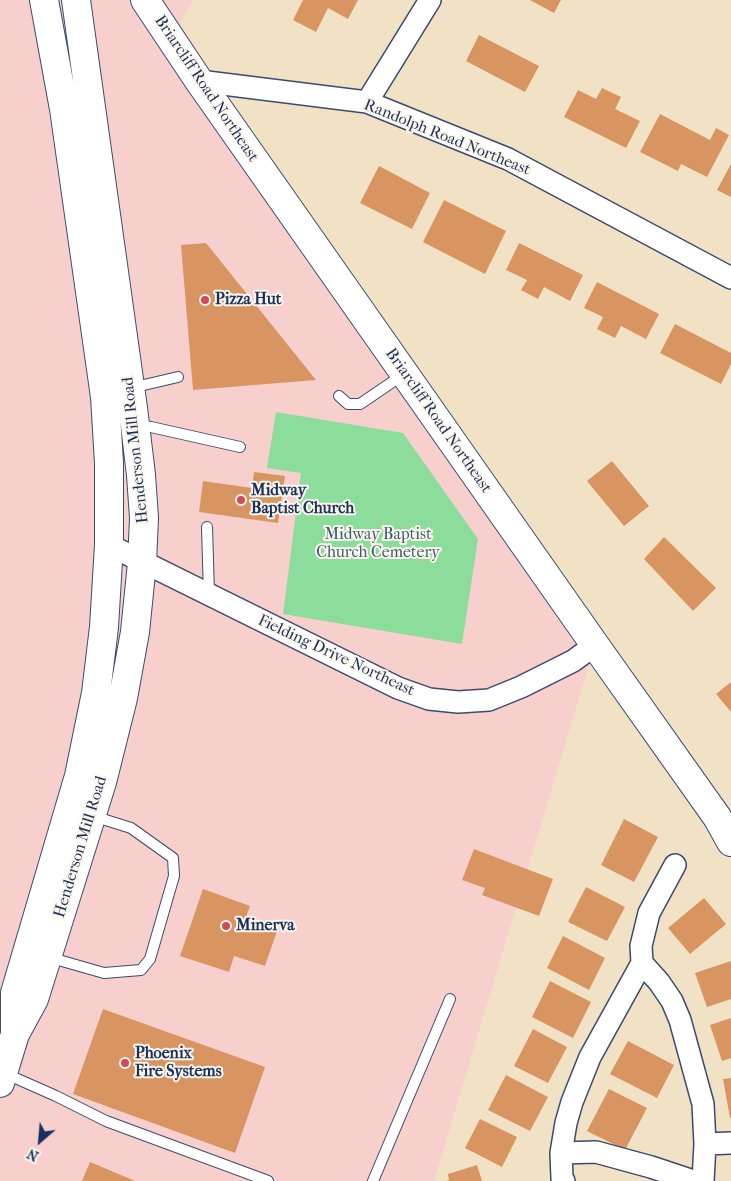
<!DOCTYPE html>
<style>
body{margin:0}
#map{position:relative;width:731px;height:1181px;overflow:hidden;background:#f2e2c5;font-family:"IM FELL French Canon",serif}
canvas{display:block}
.north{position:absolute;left:15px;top:1116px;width:50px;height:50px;-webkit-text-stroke:4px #fbf7ec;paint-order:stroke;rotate:207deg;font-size:14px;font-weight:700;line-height:20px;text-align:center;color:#1b2f5e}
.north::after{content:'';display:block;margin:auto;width:18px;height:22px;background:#1b2f5e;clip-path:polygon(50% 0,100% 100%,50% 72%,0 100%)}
</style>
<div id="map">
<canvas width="731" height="1181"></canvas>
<div class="north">N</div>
</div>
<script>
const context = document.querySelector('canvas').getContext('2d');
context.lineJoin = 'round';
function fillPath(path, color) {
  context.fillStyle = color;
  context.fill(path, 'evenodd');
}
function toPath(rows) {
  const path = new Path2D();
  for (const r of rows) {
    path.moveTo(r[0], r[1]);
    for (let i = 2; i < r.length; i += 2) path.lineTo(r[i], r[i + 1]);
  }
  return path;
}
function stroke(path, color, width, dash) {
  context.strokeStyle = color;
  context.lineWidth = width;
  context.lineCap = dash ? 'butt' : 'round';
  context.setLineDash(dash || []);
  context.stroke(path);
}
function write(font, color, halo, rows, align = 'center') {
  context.font = font + ' "IM FELL French Canon",serif';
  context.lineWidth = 4;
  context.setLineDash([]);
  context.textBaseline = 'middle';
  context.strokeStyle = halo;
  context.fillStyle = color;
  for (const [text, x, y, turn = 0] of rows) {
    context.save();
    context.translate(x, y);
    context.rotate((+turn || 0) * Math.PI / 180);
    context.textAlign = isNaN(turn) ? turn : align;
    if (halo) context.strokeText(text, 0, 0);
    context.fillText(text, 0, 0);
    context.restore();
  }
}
fillPath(toPath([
 [0,0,193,0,180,24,311,234,595,645,434,1181,0,1181]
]), '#f7d0ce');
fillPath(toPath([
 [276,412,403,433,478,539,462,644,283,614,301,473,267,468]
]), '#8cdc9c');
fillPath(toPath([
 [303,0,358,0,348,19,328,8,316,32,293,20],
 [530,0,561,0,554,13],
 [479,35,539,66,525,92,466,61],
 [602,88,621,97,615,109,640,121,626,148,564,117,578,90,596,99],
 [660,114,710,140,716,128,729,135,707,177,681,164,678,171,640,152],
 [731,164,731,197,717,190],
 [379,166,430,193,412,229,360,203],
 [444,200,506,231,485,274,423,242],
 [206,243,316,380,193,390,181,245],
 [519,243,583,275,570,301,544,287,538,299,521,290,527,280,506,270],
 [597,282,659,314,646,339,621,326,615,338,597,329,603,317,584,308],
 [675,324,731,353,731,364,721,384,660,353],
 [612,461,649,506,624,526,587,481],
 [254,472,285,476,278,523,199,512,203,481,252,488],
 [664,537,716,588,693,611,644,559],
 [731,682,731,712,716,694],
 [624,819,658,837,634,882,601,865],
 [474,849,553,879,539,916,482,895,485,888,462,880],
 [586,887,625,907,607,941,568,922],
 [203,889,250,906,245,920,277,931,265,966,234,956,229,972,180,956],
 [704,898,726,924,690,954,668,928],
 [563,936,605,958,589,990,547,968],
 [731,961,731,999,707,1007,695,973],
 [550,981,591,1002,573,1038,532,1017],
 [103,1009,265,1067,235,1153,73,1094],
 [731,1018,731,1058,722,1061,710,1025],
 [533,1029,567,1047,548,1083,514,1066],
 [628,1041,674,1065,657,1098,610,1074],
 [506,1075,548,1097,530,1131,488,1110],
 [731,1078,731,1118,730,1118,723,1079],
 [609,1089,647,1108,625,1150,587,1131],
 [480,1119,517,1137,502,1167,465,1148],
 [90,1162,135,1181,82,1181],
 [477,1165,482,1181,446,1181,449,1180,448,1174]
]), '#d89562');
const lane = toPath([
 [131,388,178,377],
 [339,396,348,404,360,404,404,374],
 [136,425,151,427,240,447],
 [207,527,209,595],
 [48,957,104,973,141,970,150,959,174,876,173,858,131,828,93,816],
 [4,1073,56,1096,106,1121,268,1181],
 [373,1181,450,999]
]);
const street = toPath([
 [199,81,367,102,508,159,731,278],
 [367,102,430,0],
 [109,545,398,688,429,699,458,702,489,700,521,687,573,661,595,645],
 [642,963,641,946,649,913,675,865],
 [705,1144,731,1143],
 [561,1153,596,1152,651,1167,693,1181],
 [564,1181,562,1178,561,1153,566,1123,572,1102,590,1057,642,963,659,982,672,1001,680,1020,703,1104,705,1144,703,1181]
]);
const secondary = toPath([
 [145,0,199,81,595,645,717,817,731,842],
 [15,1030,15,993,79,776,96,693,104,627,109,545,109,463,105,397,64,109,44,0],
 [0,1083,15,1034,34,999,102,782,123,698,135,632,142,563,144,518,141,475,133,408,76,0]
]);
stroke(lane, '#3b4a6d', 12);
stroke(street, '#3b4a6d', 24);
stroke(secondary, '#3b4a6d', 30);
stroke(lane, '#fff', 10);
stroke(street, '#fff', 21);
stroke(secondary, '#fff', 28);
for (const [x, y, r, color] of [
 [205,300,5,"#d1495b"],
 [241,500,5,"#d1495b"],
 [226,926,5,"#d1495b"],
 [125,1063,5,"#d1495b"]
]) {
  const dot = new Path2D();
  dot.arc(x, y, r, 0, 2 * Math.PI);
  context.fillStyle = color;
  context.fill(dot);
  stroke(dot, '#fbf7ec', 2);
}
write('16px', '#1b2f5e', '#fbf7ec', [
 ["Briarcliff Road Northeast",206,89,56],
 ["Randolph Road Northeast",447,138,22],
 ["Briarcliff Road Northeast",438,421,55],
 ["Henderson Mill Road",136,450,-96],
 ["Fielding Drive Northeast",336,656,25],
 ["Henderson Mill Road",81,847,-73]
]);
write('bold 16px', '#1b2f5e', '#fbf7ec', [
 ["Pizza Hut",215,300],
 ["Midway",251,491],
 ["Baptist Church",251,509],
 ["Minerva",236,926],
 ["Phoenix",135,1054],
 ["Fire Systems",135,1072]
], 'left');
write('16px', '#375a6e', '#fbf7ec', [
 ["Midway Baptist",378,535],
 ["Church Cemetery",378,553]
]);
</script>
